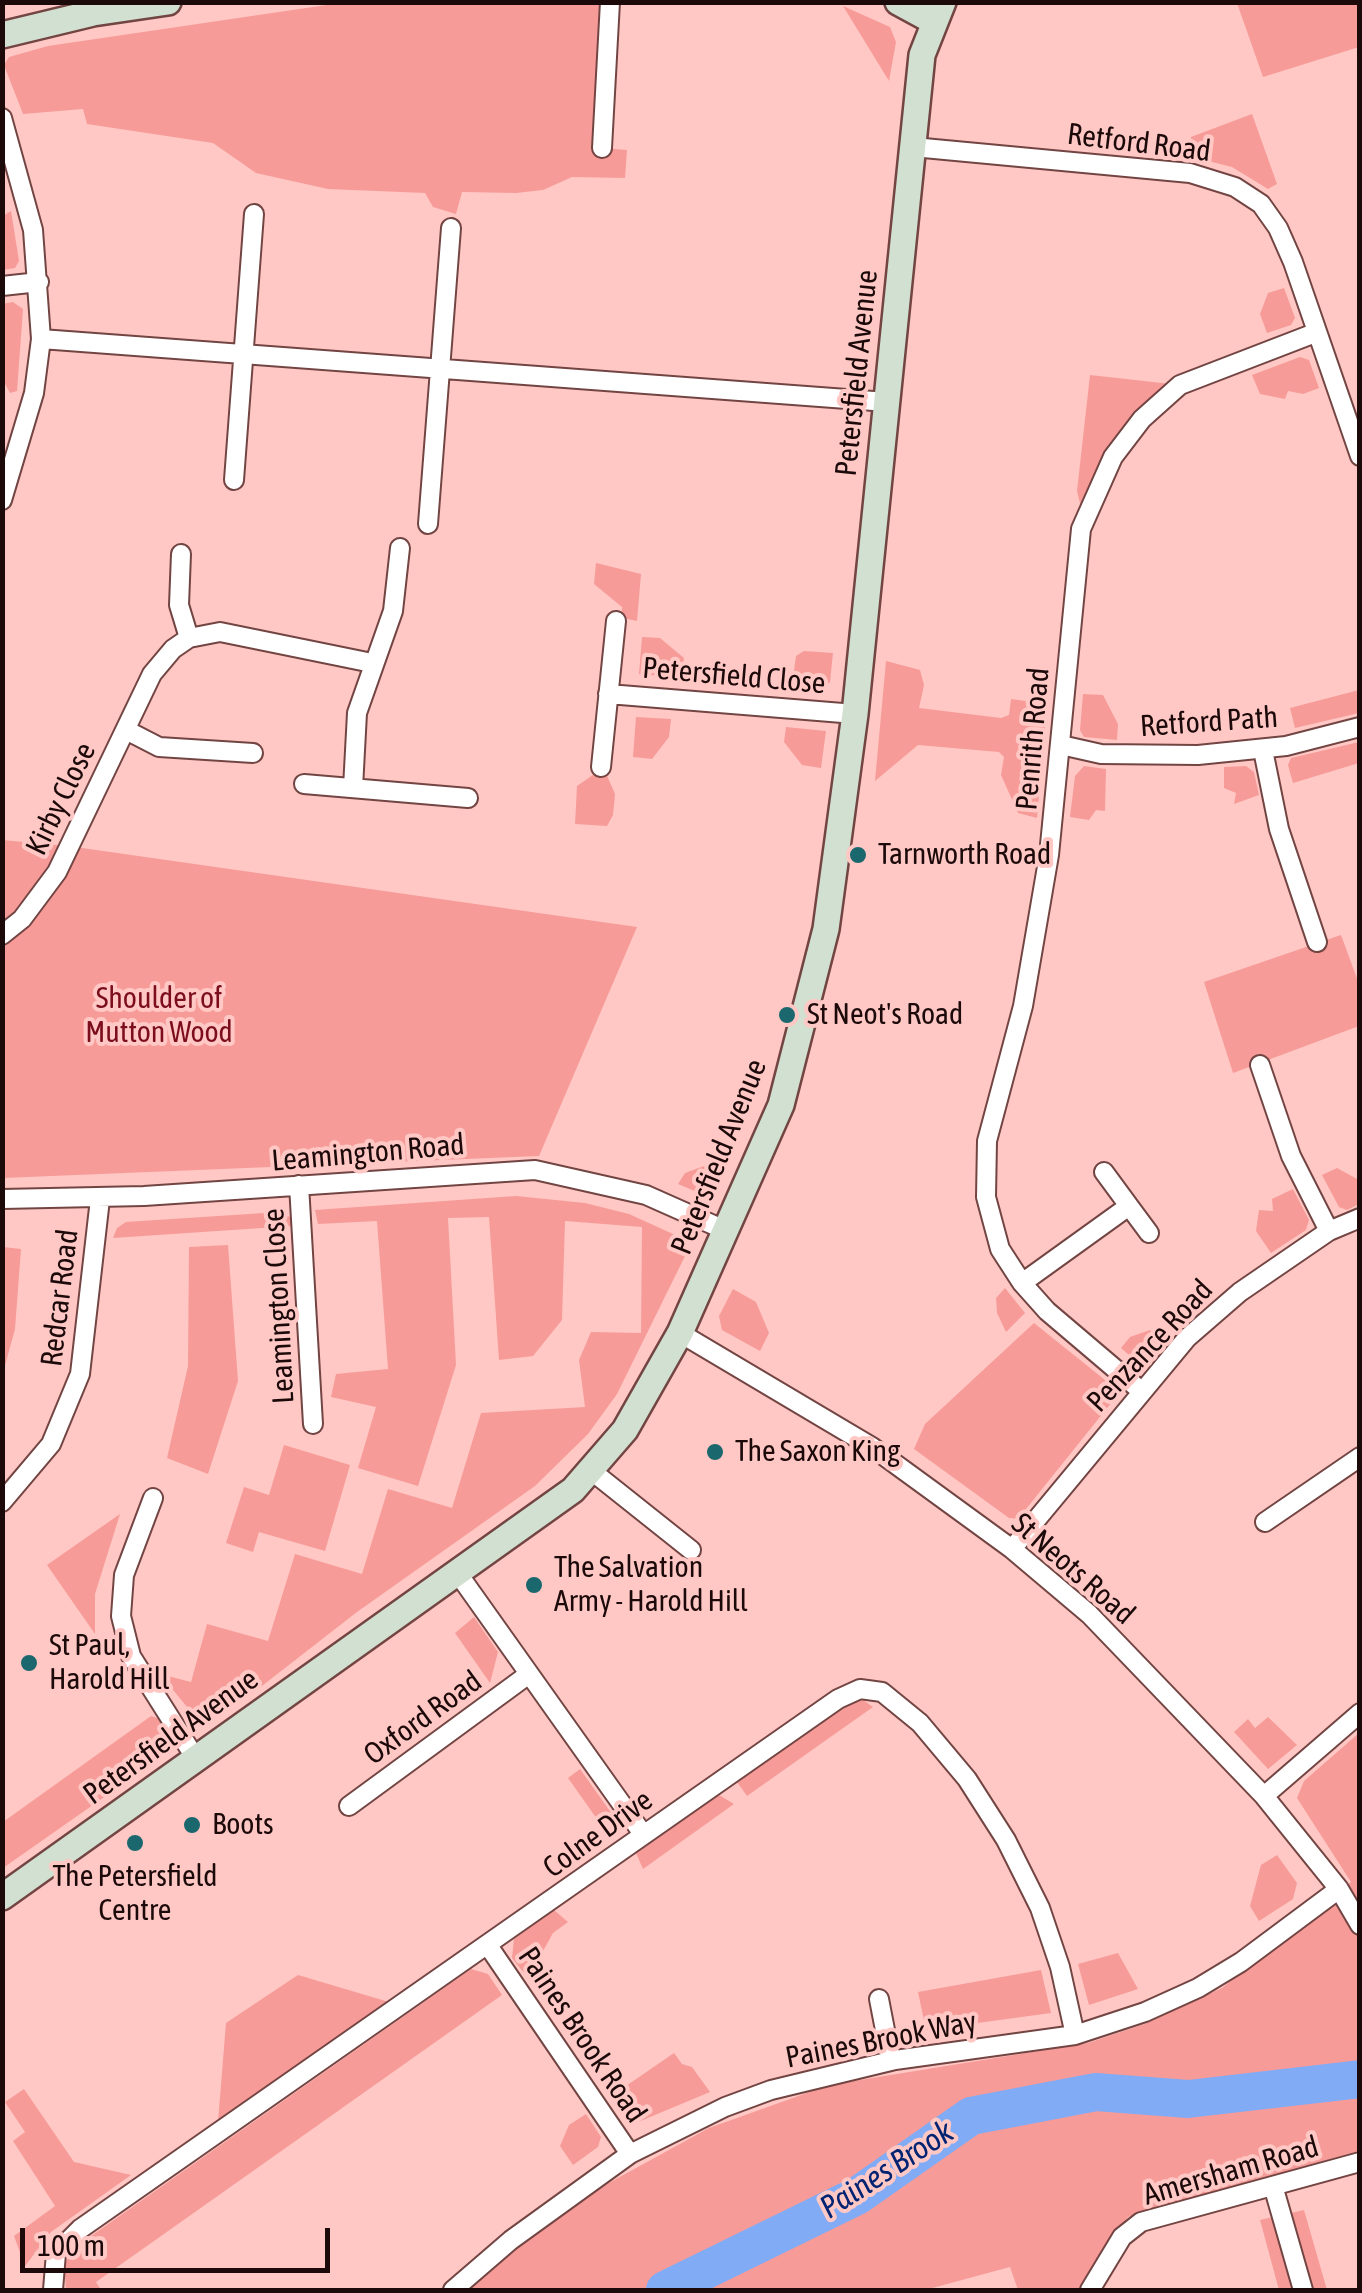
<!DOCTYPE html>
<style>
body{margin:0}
#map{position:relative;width:1362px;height:2293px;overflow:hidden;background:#ffc8c5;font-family:"Asap Condensed",sans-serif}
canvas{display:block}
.frame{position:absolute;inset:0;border:5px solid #1c0a0a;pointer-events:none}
.scale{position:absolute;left:20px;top:2228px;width:310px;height:45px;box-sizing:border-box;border:5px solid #1c0a0a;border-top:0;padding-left:12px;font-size:30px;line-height:35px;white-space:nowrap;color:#1c0a0a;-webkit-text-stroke:8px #ffc8c5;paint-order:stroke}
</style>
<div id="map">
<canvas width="1362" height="2293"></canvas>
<div class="frame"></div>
<div class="scale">100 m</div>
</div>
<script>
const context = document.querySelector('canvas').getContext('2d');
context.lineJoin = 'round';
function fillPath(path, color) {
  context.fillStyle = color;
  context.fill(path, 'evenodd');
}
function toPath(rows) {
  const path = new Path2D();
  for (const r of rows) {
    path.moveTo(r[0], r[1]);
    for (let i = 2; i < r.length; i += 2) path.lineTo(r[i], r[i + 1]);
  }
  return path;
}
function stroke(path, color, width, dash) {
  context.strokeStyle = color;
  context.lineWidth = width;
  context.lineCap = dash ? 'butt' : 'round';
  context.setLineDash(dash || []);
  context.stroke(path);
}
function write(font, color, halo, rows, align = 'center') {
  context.font = font + ' "Asap Condensed",sans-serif';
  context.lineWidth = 8;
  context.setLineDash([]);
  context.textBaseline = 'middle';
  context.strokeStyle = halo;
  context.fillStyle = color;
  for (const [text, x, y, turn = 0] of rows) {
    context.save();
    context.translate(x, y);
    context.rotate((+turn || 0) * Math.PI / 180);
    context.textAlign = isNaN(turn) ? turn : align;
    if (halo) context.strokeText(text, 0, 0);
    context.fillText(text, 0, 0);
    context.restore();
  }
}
fillPath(toPath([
 [340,3,610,3,602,148,627,150,625,178,572,177,543,190,516,193,462,192,456,214,433,207,425,193,328,189,256,173,213,143,87,124,83,109,23,114,4,65,9,57,48,46],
 [1237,3,1359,3,1359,47,1263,77],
 [843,6,890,27,896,42,889,81],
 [1252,114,1277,184,1268,189,1232,167,1192,157,1191,137],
 [11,211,19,261,15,268,3,270,3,216],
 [1284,288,1295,318,1291,325,1267,333,1260,314,1268,293],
 [13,302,23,309,17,391,10,393,3,380,2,304],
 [1300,357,1309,360,1319,388,1303,394,1288,391,1285,399,1260,394,1252,375],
 [1090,375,1180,385,1142,419,1083,516,1077,491],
 [596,563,641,574,637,621,622,618,622,607,594,584],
 [642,637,660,638,684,658,681,678,639,674],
 [804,651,833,653,830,682,822,688,792,685,796,656],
 [886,661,920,670,924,685,919,708,1001,718,1009,715,1011,699,1047,704,1037,818,1018,813,1001,775,1004,757,999,752,918,745,875,781],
 [1359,690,1359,713,1295,728,1290,708],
 [1083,694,1103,695,1118,724,1117,740,1084,737,1080,730],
 [636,717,671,719,669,737,652,759,633,757],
 [786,727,826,731,821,768,802,765,784,742],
 [1359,742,1359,763,1293,783,1288,765,1291,758],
 [1084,766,1106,769,1105,811,1096,810,1089,820,1070,817,1075,776],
 [1246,766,1254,772,1259,795,1234,804,1236,793,1224,788,1224,767],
 [600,770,605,771,615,794,613,815,607,826,575,824,577,786],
 [2,840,68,846,637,927,539,1156,3,1178],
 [1341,935,1359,984,1359,1026,1233,1073,1204,982],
 [715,1162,727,1167,718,1188,704,1195,678,1184,685,1173],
 [1337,1168,1359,1180,1359,1204,1347,1210,1339,1207,1322,1175],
 [1293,1189,1309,1220,1306,1230,1271,1253,1256,1231,1259,1210,1273,1211,1272,1199],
 [516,1196,585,1203,629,1214,684,1239,687,1252,617,1394,588,1434,535,1486,357,1612,258,1689,210,1721,196,1718,160,1674,191,1682,207,1624,268,1641,295,1554,362,1574,388,1489,452,1508,481,1413,585,1407,579,1360,591,1332,641,1333,642,1227,565,1221,562,1320,533,1356,499,1360,489,1217,448,1218,456,1365,418,1486,358,1468,376,1407,331,1397,336,1374,388,1369,377,1221,318,1224,315,1210],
 [280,1212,292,1218,292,1226,113,1238,117,1228,126,1222],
 [228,1245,238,1381,208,1474,167,1458,188,1366,189,1247],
 [3,1247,21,1249,15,1329,3,1373],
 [1005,1288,1025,1313,1006,1332,997,1313,996,1298],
 [733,1289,756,1302,769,1333,760,1351,722,1330,719,1316],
 [1034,1323,1120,1392,1018,1519,1009,1518,914,1449,925,1424],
 [1150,1330,1163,1343,1146,1363,1137,1362,1121,1348,1130,1337],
 [284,1445,350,1465,325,1551,259,1532,253,1552,226,1543,244,1487,269,1495],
 [120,1514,95,1594,95,1634,47,1565],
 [474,1617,498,1652,490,1683,455,1633],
 [863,1700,873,1707,747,1796,737,1782,848,1704],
 [151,1716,160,1719,167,1732,170,1751,3,1868,3,1822],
 [1268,1717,1297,1745,1268,1769,1234,1732,1248,1719,1255,1728],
 [1359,1733,1359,2151,1128,2217,1079,2290,1018,2290,1010,2267,925,2290,467,2290,538,2230,596,2190,709,2128,829,2085,1088,2043,1145,2024,1222,1988,1351,1882,1297,1798,1304,1781],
 [580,1769,617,1821,615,1832,609,1836,568,1778],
 [719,1795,734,1804,643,1869,636,1853],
 [1277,1855,1297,1883,1293,1899,1259,1921,1250,1906,1261,1865],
 [554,1910,568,1922,553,1933,528,1978,512,1958,514,1939],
 [1118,1953,1138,1989,1089,2005,1078,1964],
 [471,1969,488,1974,502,1995,96,2282,101,2290,66,2290,64,2263,84,2241],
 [1041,1970,1051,2013,926,2030,918,1992],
 [298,1975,399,2005,217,2134,226,2023],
 [674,2053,682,2064,692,2067,710,2092,631,2125,610,2097],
 [24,2089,74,2162,131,2175,51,2232,25,2266,14,2236,55,2206,13,2141,25,2132,5,2102],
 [586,2114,601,2137,598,2147,573,2165,560,2146,569,2125],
 [1304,2210,1327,2290,1279,2290,1260,2220]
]), '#f79b98');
stroke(toPath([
 [665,2290,857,2196,971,2116,1096,2092,1188,2099,1360,2079]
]), '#82abf6', 38);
const street = toPath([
 [2,118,33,230,41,339,34,393,2,500],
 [913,147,1190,173,1235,187,1261,204,1278,228,1293,262,1360,456],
 [602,148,610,2],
 [2,286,39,282],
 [41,339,887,402],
 [234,480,254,214],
 [428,524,451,228],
 [181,554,179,605,189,638],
 [608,694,855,714],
 [126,730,159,747,253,753],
 [1061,745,1101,754,1198,755,1286,746,1360,727],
 [1263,750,1279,829,1317,942],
 [601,767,616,621],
 [304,784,468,798],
 [353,788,357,713,393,611,400,548],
 [2,935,22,919,57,872,152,674,173,649,189,638,220,632,372,663],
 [1260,1065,1291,1156,1329,1231],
 [299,1185,313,1424],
 [2,1199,144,1196,535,1170,646,1195,727,1231],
 [1129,1206,1149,1233],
 [1022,1283,1129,1206,1104,1172],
 [680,1333,872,1447,1012,1549,1089,1614,1264,1796,1339,1889,1360,1925],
 [1140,1390,1047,1311,1022,1283,1000,1249,986,1197,987,1141,1023,1006,1049,855,1081,529,1113,457,1142,419,1180,385,1315,333],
 [593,1472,691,1550],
 [153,1498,124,1575,121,1616,131,1656,196,1759],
 [2,1502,51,1444,80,1374,100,1199],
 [1265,1522,1360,1457],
 [1012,1549,1187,1338,1240,1292,1329,1231,1360,1218],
 [459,1575,643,1834],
 [1264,1796,1360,1713],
 [349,1806,529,1674],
 [489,1947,630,2154],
 [879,1999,891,2061],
 [1274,2189,1303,2290],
 [53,2290,56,2253,80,2229,838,1699,860,1689,882,1692,920,1723,967,1779,1006,1840,1040,1908,1060,1967,1075,2035],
 [453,2290,511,2240,630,2154,725,2107,771,2090,895,2060,1075,2035,1145,2012,1198,1988,1241,1962,1339,1889],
 [1090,2290,1122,2237,1141,2222,1360,2162]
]);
const secondary = toPath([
 [898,2,933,21],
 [2,35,93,13,168,2],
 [2,1897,573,1490,625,1430,680,1333,781,1105,826,929,855,714,922,55,943,2]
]);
stroke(street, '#724543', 22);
stroke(secondary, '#724543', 30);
stroke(street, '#fff', 18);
stroke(secondary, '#d1e0d0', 25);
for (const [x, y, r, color] of [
 [858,855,10,"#1a676d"],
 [787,1015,10,"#1a676d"],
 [715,1452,10,"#1a676d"],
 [534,1585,10,"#1a676d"],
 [29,1663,10,"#1a676d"],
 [192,1825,10,"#1a676d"],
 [135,1843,10,"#1a676d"]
]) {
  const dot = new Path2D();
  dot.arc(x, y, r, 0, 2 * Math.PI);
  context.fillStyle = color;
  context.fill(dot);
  stroke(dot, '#ffc8c5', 4);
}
write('30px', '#1c0a0a', '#ffc8c5', [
 ["Retford Road",1139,143,7],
 ["Petersfield Avenue",857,373,-84],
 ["Petersfield Close",734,676,5],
 ["Retford Path",1209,722,-4],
 ["Penrith Road",1033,739,-85],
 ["Kirby Close",61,799,-64],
 ["Leamington Road",368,1153,-5],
 ["Petersfield Avenue",719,1157,-68],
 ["Redcar Road",60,1298,-83],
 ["Leamington Close",279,1306,-93],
 ["Penzance Road",1150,1346,-47],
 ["St Neots Road",1073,1569,41],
 ["Oxford Road",423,1718,-36],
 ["Petersfield Avenue",171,1737,-36],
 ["Colne Drive",598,1834,-36],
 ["Paines Brook Road",582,2035,56],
 ["Paines Brook Way",881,2040,-11],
 ["Amersham Road",1231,2171,-16]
]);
write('30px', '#1c0a0a', '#ffc8c5', [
 ["Tarnworth Road",878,855],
 ["St Neot's Road",807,1015],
 ["The Saxon King",735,1452],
 ["The Salvation",554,1568],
 ["Army - Harold Hill",554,1602],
 ["St Paul,",49,1646],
 ["Harold Hill",49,1680],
 ["Boots",212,1825],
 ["The Petersfield",135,1877,"center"],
 ["Centre",135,1911,"center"]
], 'left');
write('30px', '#7c0e1c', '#ffc8c5', [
 ["Shoulder of",159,999],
 ["Mutton Wood",159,1033]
]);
write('italic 32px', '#002372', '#ffc8c5', [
 ["Paines Brook",887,2170,-33]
]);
</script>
